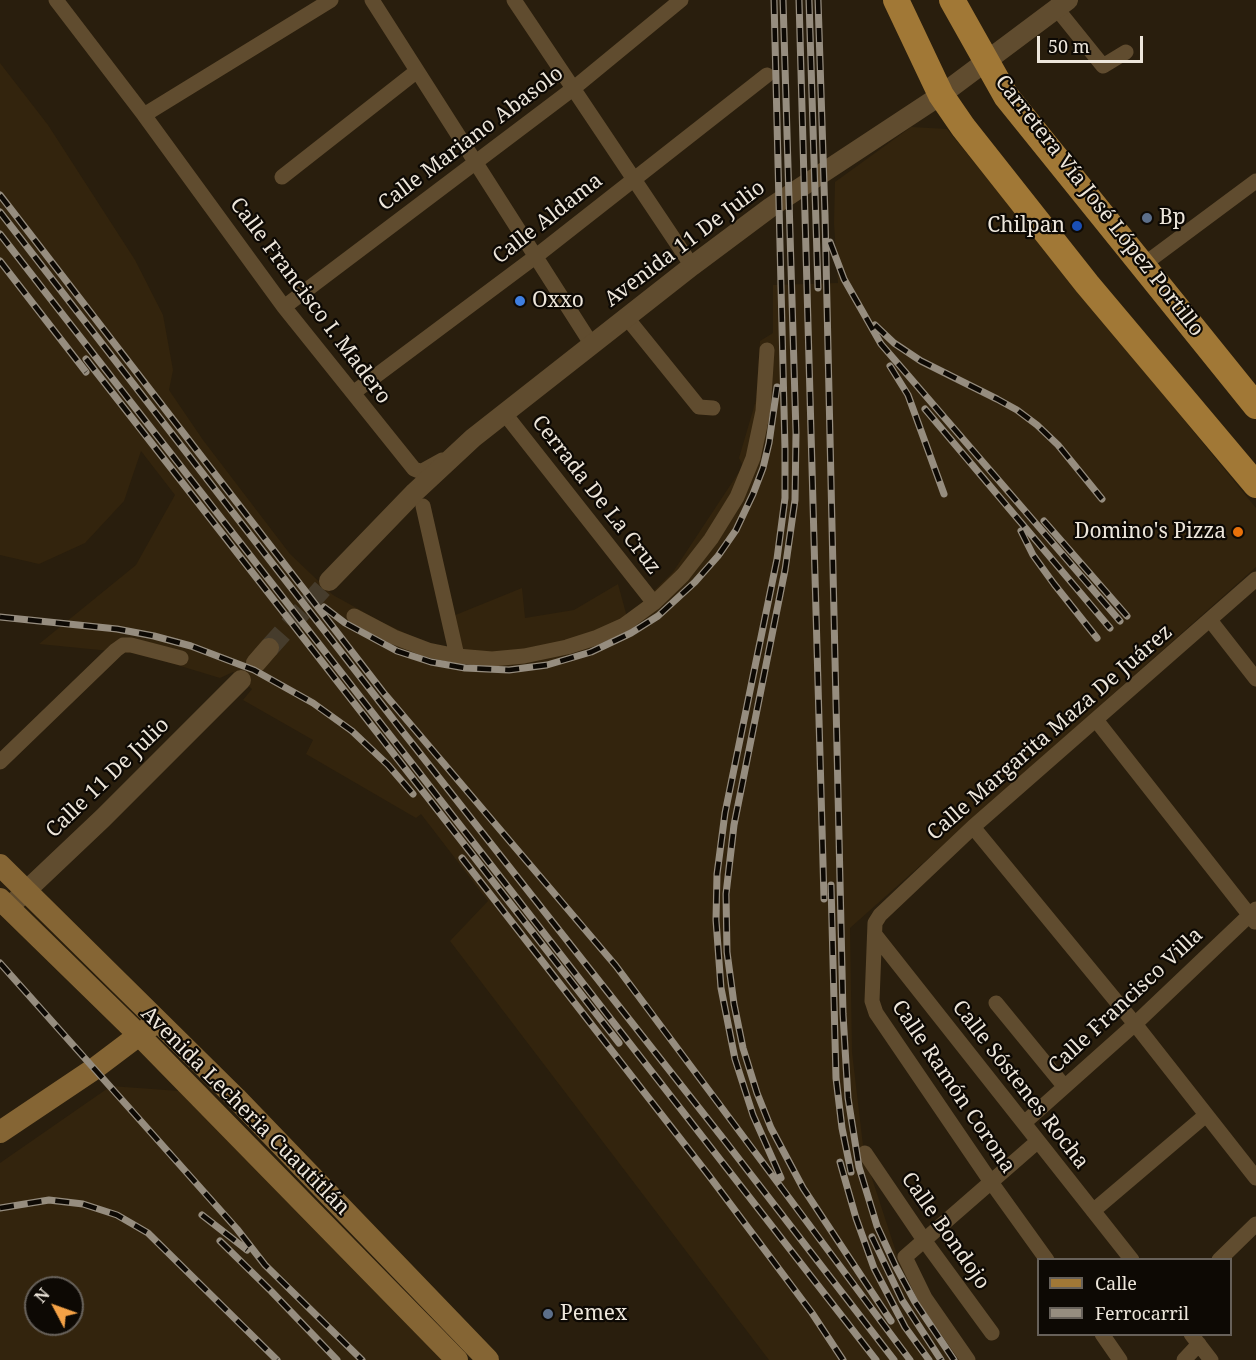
<!DOCTYPE html>
<meta charset="utf-8">
<style>
body{margin:0}
#map{position:relative;width:1256px;height:1360px;overflow:hidden;background:#291e0d;font-family:"Noto Serif",serif}
canvas{display:block}
.legend{position:absolute;left:1037px;top:1258px;width:195px;height:78px;box-sizing:border-box;background:#0d0904;border:2px solid #67615a;margin:0;padding:8px 10px;list-style:none;font-size:18px;color:#ede6db}
.legend li{display:flex;align-items:center;gap:12px;height:30px}
.legend b{width:30px;border:2px solid #67615a}
.north{position:absolute;left:24px;top:1276px;width:60px;height:60px;box-sizing:border-box;background:#0d0904;border:2px solid #67615a;border-radius:50%;rotate:311deg;font-size:16px;font-weight:700;line-height:24px;text-align:center;color:#ede6db}
.north::after{content:'';display:block;margin:auto;width:21px;height:27px;background:#f5a246;clip-path:polygon(50% 0,100% 100%,50% 72%,0 100%)}
.scale{position:absolute;left:1037px;top:36px;width:106px;height:27px;box-sizing:border-box;border:3px solid #ede6db;border-top:0;padding-left:8px;font-size:18px;line-height:21px;white-space:nowrap;color:#ede6db;-webkit-text-stroke:4px #0d0904;paint-order:stroke}
</style>
<div id="map">
<canvas width="1256" height="1360"></canvas>
<ul class="legend">
<li><b style="height:8px;background:#a17836"></b>Calle</li>
<li><b style="height:8px;background:#968d7f"></b>Ferrocarril</li>
</ul>
<div class="north">N</div>
<div class="scale">50 m</div>
</div>
<script>
const context = document.querySelector('canvas').getContext('2d');
context.lineJoin = 'round';
function fillPath(path, color) {
  context.fillStyle = color;
  context.fill(path, 'evenodd');
}
function toPath(rows) {
  const path = new Path2D();
  for (const r of rows) {
    path.moveTo(r[0], r[1]);
    for (let i = 2; i < r.length; i += 2) path.lineTo(r[i], r[i + 1]);
  }
  return path;
}
function stroke(path, color, width, dash) {
  context.strokeStyle = color;
  context.lineWidth = width;
  context.lineCap = dash ? 'butt' : 'round';
  context.setLineDash(dash || []);
  context.stroke(path);
}
function write(font, color, halo, rows, align = 'center') {
  context.font = font + ' "Noto Serif",serif';
  context.lineWidth = 4.5;
  context.setLineDash([]);
  context.textBaseline = 'middle';
  context.strokeStyle = halo;
  context.fillStyle = color;
  for (const [text, x, y, turn = 0] of rows) {
    context.save();
    context.translate(x, y);
    context.rotate((+turn || 0) * Math.PI / 180);
    context.textAlign = isNaN(turn) ? turn : align;
    if (halo) context.strokeText(text, 0, 0);
    context.fillText(text, 0, 0);
    context.restore();
  }
}
fillPath(toPath([
 [0,63,48,125,135,260,163,315,173,370,169,390,203,440,290,554,333,595,382,622,439,649,461,648,453,616,522,588,525,618,574,610,618,584,627,617,673,572,743,466,739,458,756,400,760,341,773,333,773,285,838,283,834,223,835,182,911,127,947,129,1256,508,1256,567,850,928,852,1052,864,1154,898,1258,964,1360,769,1360,450,941,488,901,421,814,416,818,306,754,313,740,243,700,252,689,233,672,220,678,141,654,39,644,136,565,175,495,141,451,124,501,85,543,39,564,0,555],
 [111,1086,179,1091,445,1360,0,1360,0,1163],
 [36,1288,72,1288,72,1324,36,1324]
]), '#33240d');
stroke(toPath([
 [269,648,329,581]
]), '#463c2c', 20, [20, 10]);
stroke(toPath([
 [56,0,144,115,284,307,414,469,419,471,424,470,442,460],
 [372,0,592,345],
 [514,0,692,266],
 [1057,9,1103,66,1126,52],
 [144,115,331,0],
 [282,177,417,71],
 [1143,265,1256,181],
 [284,307,574,88,681,0],
 [627,318,699,407,713,408],
 [353,393,535,257,767,75],
 [505,414,654,603],
 [423,506,457,656],
 [354,616,394,637,428,650,457,656,492,659,524,656,567,647,595,638,624,625,654,603,683,575,711,539,737,497,753,458,763,411,767,350],
 [1210,620,1256,679],
 [1096,720,1255,922],
 [0,762,116,650,123,645,131,645,181,658],
 [973,827,1135,1024,1256,1178],
 [876,936,1132,1260],
 [996,1003,1064,1086],
 [1024,1123,1135,1024,1256,909],
 [865,1153,924,1240,992,1333],
 [1093,1211,1206,1115],
 [1047,1260,991,1182,876,1013,872,1001,875,923,880,915,973,827,1256,579],
 [1219,1260,1256,1224],
 [1102,1334,1120,1360],
 [1191,1334,1211,1360],
 [968,1360,925,1298,905,1257,1038,1141],
 [1184,1360,1199,1344]
]), '#604c2f', 15);
stroke(toPath([
 [329,581,415,492,473,438,692,266,771,207,941,95,1068,0],
 [256,663,269,648],
 [8,908,103,818,241,680]
]), '#604c2f', 20);
stroke(toPath([
 [0,865,236,1098,488,1360],
 [0,899,140,1036,457,1360],
 [0,1132,94,1069,151,1026]
]), '#856534', 22);
stroke(toPath([
 [896,0,941,95,963,127,1087,284,1256,485],
 [952,0,1006,96,1256,406]
]), '#a17836', 26);
const rail = toPath([
 [774,0,785,449,785,498,777,559,725,813,717,874,716,920,721,988,735,1059,753,1115,781,1178],
 [783,0,796,433,795,500,785,570,734,825,726,894,727,952,734,1004,743,1048,757,1093,771,1128,803,1188,891,1321],
 [799,0,824,899],
 [809,0,818,288],
 [818,0,825,215,843,1014,848,1098,859,1167,877,1226,895,1265,915,1302,954,1360],
 [0,195,383,692,616,966,910,1360],
 [0,212,403,732,725,1141,894,1360],
 [0,234,876,1360],
 [830,242,844,279,881,344,1120,621],
 [0,261,86,372],
 [875,325,894,343,921,361,997,399,1017,410,1037,425,1058,445,1102,499],
 [86,359,619,1043],
 [890,366,908,395,944,494],
 [925,409,1110,628],
 [1044,521,1127,616],
 [1021,531,1033,555,1054,584,1097,638],
 [324,607,345,623,397,651,431,662,465,668,509,670,547,665,591,652,631,633,658,616,695,582,718,556,736,530,753,494,763,468,769,443,777,387],
 [0,617,117,629,154,636,191,646,254,670,313,703,352,731,388,765,413,794],
 [462,858,710,1177,812,1313,843,1360],
 [831,885,836,1078,842,1128,851,1172],
 [0,963,237,1229,265,1265,362,1360],
 [840,1162,856,1218,874,1268,905,1327,929,1360],
 [0,1208,49,1200,83,1204,117,1215,148,1233,277,1360],
 [202,1215,247,1250],
 [872,1237,902,1300,941,1360],
 [220,1241,271,1291,337,1360]
]);
stroke(rail, '#968d7f', 7);
stroke(rail, '#0d0904', 4.5, [14]);
for (const [x, y, r, color] of [
 [1147,218,6,"#5c6f8a"],
 [1077,226,6,"#1a4fb4"],
 [520,301,6,"#3f7fe0"],
 [1238,532,6,"#e8710a"],
 [548,1314,6,"#5c6f8a"]
]) {
  const dot = new Path2D();
  dot.arc(x, y, r, 0, 2 * Math.PI);
  context.fillStyle = color;
  context.fill(dot);
  stroke(dot, '#0d0904', 2);
}
write('21px', '#ede6db', '#0d0904', [
 ["Calle Mariano Abasolo",471,139,-37],
 ["Carretera Vía José López Portillo",1099,206,52],
 ["Calle Aldama",548,219,-38],
 ["Avenida 11 De Julio",685,244,-37],
 ["Calle Francisco I. Madero",310,301,53],
 ["Cerrada De La Cruz",596,495,52],
 ["Calle Margarita Maza De Juárez",1050,733,-41],
 ["Calle 11 De Julio",108,778,-44],
 ["Calle Francisco Villa",1126,1001,-43],
 ["Calle Sóstenes Rocha",1020,1085,52],
 ["Calle Ramón Corona",953,1087,56],
 ["Avenida Lecheria Cuautitlán",245,1111,45],
 ["Calle Bondojo",945,1231,55]
]);
write('21px', '#ede6db', '#0d0904', [
 ["Bp",1159,218],
 ["Chilpan",1065,226,"right"],
 ["Oxxo",532,301],
 ["Domino's Pizza",1226,532,"right"],
 ["Pemex",560,1314]
], 'left');
</script>
